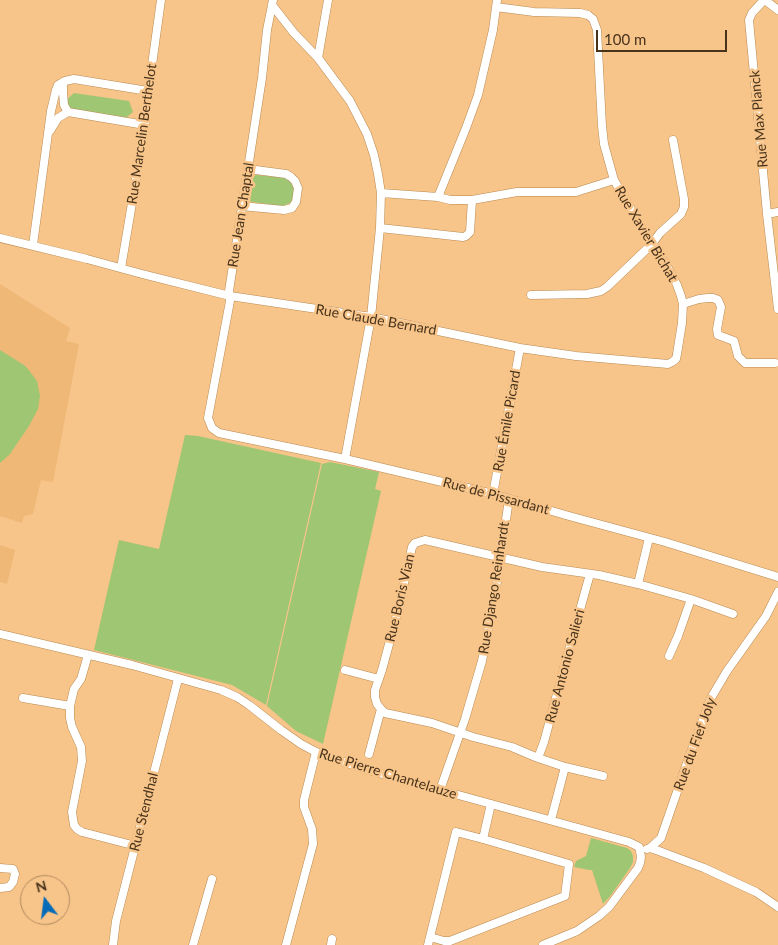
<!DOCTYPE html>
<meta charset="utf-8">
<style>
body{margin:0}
#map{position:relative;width:778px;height:945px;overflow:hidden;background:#f7c48a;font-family:Lato,sans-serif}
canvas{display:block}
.north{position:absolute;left:20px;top:875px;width:50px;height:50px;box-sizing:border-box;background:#f7c48a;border:1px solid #b18a5e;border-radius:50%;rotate:345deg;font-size:14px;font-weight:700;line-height:20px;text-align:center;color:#48331b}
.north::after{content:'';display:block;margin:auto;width:18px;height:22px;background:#066cb8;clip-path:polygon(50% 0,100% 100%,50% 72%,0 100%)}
.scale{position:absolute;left:596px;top:30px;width:131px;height:22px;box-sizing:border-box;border:2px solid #48331b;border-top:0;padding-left:6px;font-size:15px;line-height:18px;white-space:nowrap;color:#48331b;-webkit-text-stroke:4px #f7c48a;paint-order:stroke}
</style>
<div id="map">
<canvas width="778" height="945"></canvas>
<div class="north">N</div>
<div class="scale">100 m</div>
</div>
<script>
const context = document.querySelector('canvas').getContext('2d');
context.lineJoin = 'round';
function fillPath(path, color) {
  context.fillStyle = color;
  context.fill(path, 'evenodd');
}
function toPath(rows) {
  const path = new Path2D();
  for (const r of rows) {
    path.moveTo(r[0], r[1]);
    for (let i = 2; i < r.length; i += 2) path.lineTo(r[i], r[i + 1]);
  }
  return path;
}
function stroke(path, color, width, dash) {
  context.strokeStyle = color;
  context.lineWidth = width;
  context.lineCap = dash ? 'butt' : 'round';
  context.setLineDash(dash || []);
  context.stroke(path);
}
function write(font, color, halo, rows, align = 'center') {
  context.font = font + ' Lato,sans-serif';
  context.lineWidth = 5;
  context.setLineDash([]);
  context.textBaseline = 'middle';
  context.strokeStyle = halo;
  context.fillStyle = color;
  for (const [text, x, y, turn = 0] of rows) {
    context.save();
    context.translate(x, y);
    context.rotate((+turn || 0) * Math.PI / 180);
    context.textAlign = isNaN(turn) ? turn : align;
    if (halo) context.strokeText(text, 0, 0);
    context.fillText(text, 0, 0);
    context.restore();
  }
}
fillPath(toPath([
 [0,284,70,328,66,341,79,344,53,482,41,480,33,514,24,516,22,523,0,516],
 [0,545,15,550,7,584,0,582]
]), '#f0b877');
fillPath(toPath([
 [74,93,129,101,133,112,127,117,123,118,71,109,68,107,66,100],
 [256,175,287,178,291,180,294,188,293,199,290,203,283,206,252,202,250,201,247,196,250,181,251,178],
 [0,350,24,365,28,369,37,381,40,396,38,409,29,426,10,454,0,463],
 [185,435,198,436,321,463,266,705,232,685,94,650,119,540,159,549],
 [330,462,379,472,375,489,381,491,323,744,296,731,267,706,322,464],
 [591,838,627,848,631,851,633,856,633,862,630,868,611,895,603,904,592,870,589,870,574,867,576,861,586,856]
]), '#9ec673');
const street = toPath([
 [273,0,267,30,262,78,229,291,230,301,208,418,212,428,219,433,345,459,493,494,569,516,665,542,778,577],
 [764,0,752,13,749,20,767,214,778,309],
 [765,0,778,10],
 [272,5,294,33,318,58,350,101,367,134,374,155,378,174,381,193,380,228,371,317,345,459],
 [318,58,328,0],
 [63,82,63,93,64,105,68,112,145,125],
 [50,131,58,118,68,112],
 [438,197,466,128,478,95,493,30,497,0],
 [472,200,517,192,576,192,614,180],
 [241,206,284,210,292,208,296,202,298,188,295,181,291,177,286,174,248,169],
 [767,214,778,212],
 [380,228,463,237,466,236,470,232,472,200,450,200,438,197,381,193],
 [0,238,87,259,142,274,230,296,371,317,520,348,576,356,668,364,672,362,676,359,677,354,682,323,683,304,681,296,677,285,668,268,644,231,614,180,604,144,602,126,597,30,593,19,588,15,580,13,534,12,496,7],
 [33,245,51,111,56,90,58,85,65,81,74,79,148,91],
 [121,268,130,215,145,125,152,65,161,0],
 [531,295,587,294,601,291,607,287,652,244,660,233,681,214,684,207,684,199,673,140],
 [683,304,699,299,708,298,713,298,718,300,721,307,717,329,718,335,734,341,738,356,745,363,775,363],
 [493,494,520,348],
 [638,584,649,538],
 [0,634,132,665,221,690,237,697,249,705,281,730,301,744,316,752,364,769,629,842,639,847,640,851],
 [88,655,81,679,74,689,70,706,70,718,72,727,81,747,82,761,72,812,74,825,77,829,82,832,136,846],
 [669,656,678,636,691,599],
 [345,670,379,679],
 [23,698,70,706],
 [369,754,381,709],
 [538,758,544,742,573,635,590,574],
 [565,767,538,758,512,747,473,737,432,723,385,713,381,709,377,704,375,697,375,690,382,670,398,611,412,547,415,543,425,540,542,567,599,575,638,584,691,599,733,614],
 [440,790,465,719,482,661,495,595,509,499],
 [551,820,565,767,603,776],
 [483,839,491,804],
 [650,848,661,838,687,763,711,698,727,671,766,616,778,592],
 [647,849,650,848,659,851,704,868,756,892,778,907],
 [0,868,13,869,15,874,13,882,9,887,0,888],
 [113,945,116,921,178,679],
 [193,945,212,879],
 [286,945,313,844,312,829,304,807,304,800,316,752],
 [331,945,332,939],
 [428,945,456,832,483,839,569,864,565,896,450,941,444,941,430,937],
 [543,945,577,931,599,916,609,907,638,868,640,863,641,857,640,851]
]);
stroke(street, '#ba8a51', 9);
stroke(street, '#fff', 8);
write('14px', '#48331b', '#f7c48a', [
 ["Rue Max Planck",759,119,-95],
 ["Rue Marcelin Berthelot",142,134,-82],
 ["Rue Jean Chaptal",241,215,-81],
 ["Rue Xavier Bichat",646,234,59],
 ["Rue Claude Bernard",376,320,10],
 ["Rue Émile Picard",507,421,-80],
 ["Rue de Pissardant",496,496,15],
 ["Rue Django Reinhardt",494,588,-81],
 ["Rue Boris Vian",400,598,-77],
 ["Rue Antonio Salieri",565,666,-75],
 ["Rue du Fief Joly",695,744,-70],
 ["Rue Pierre Chantelauze",388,774,17],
 ["Rue Stendhal",144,812,-76]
]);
</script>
